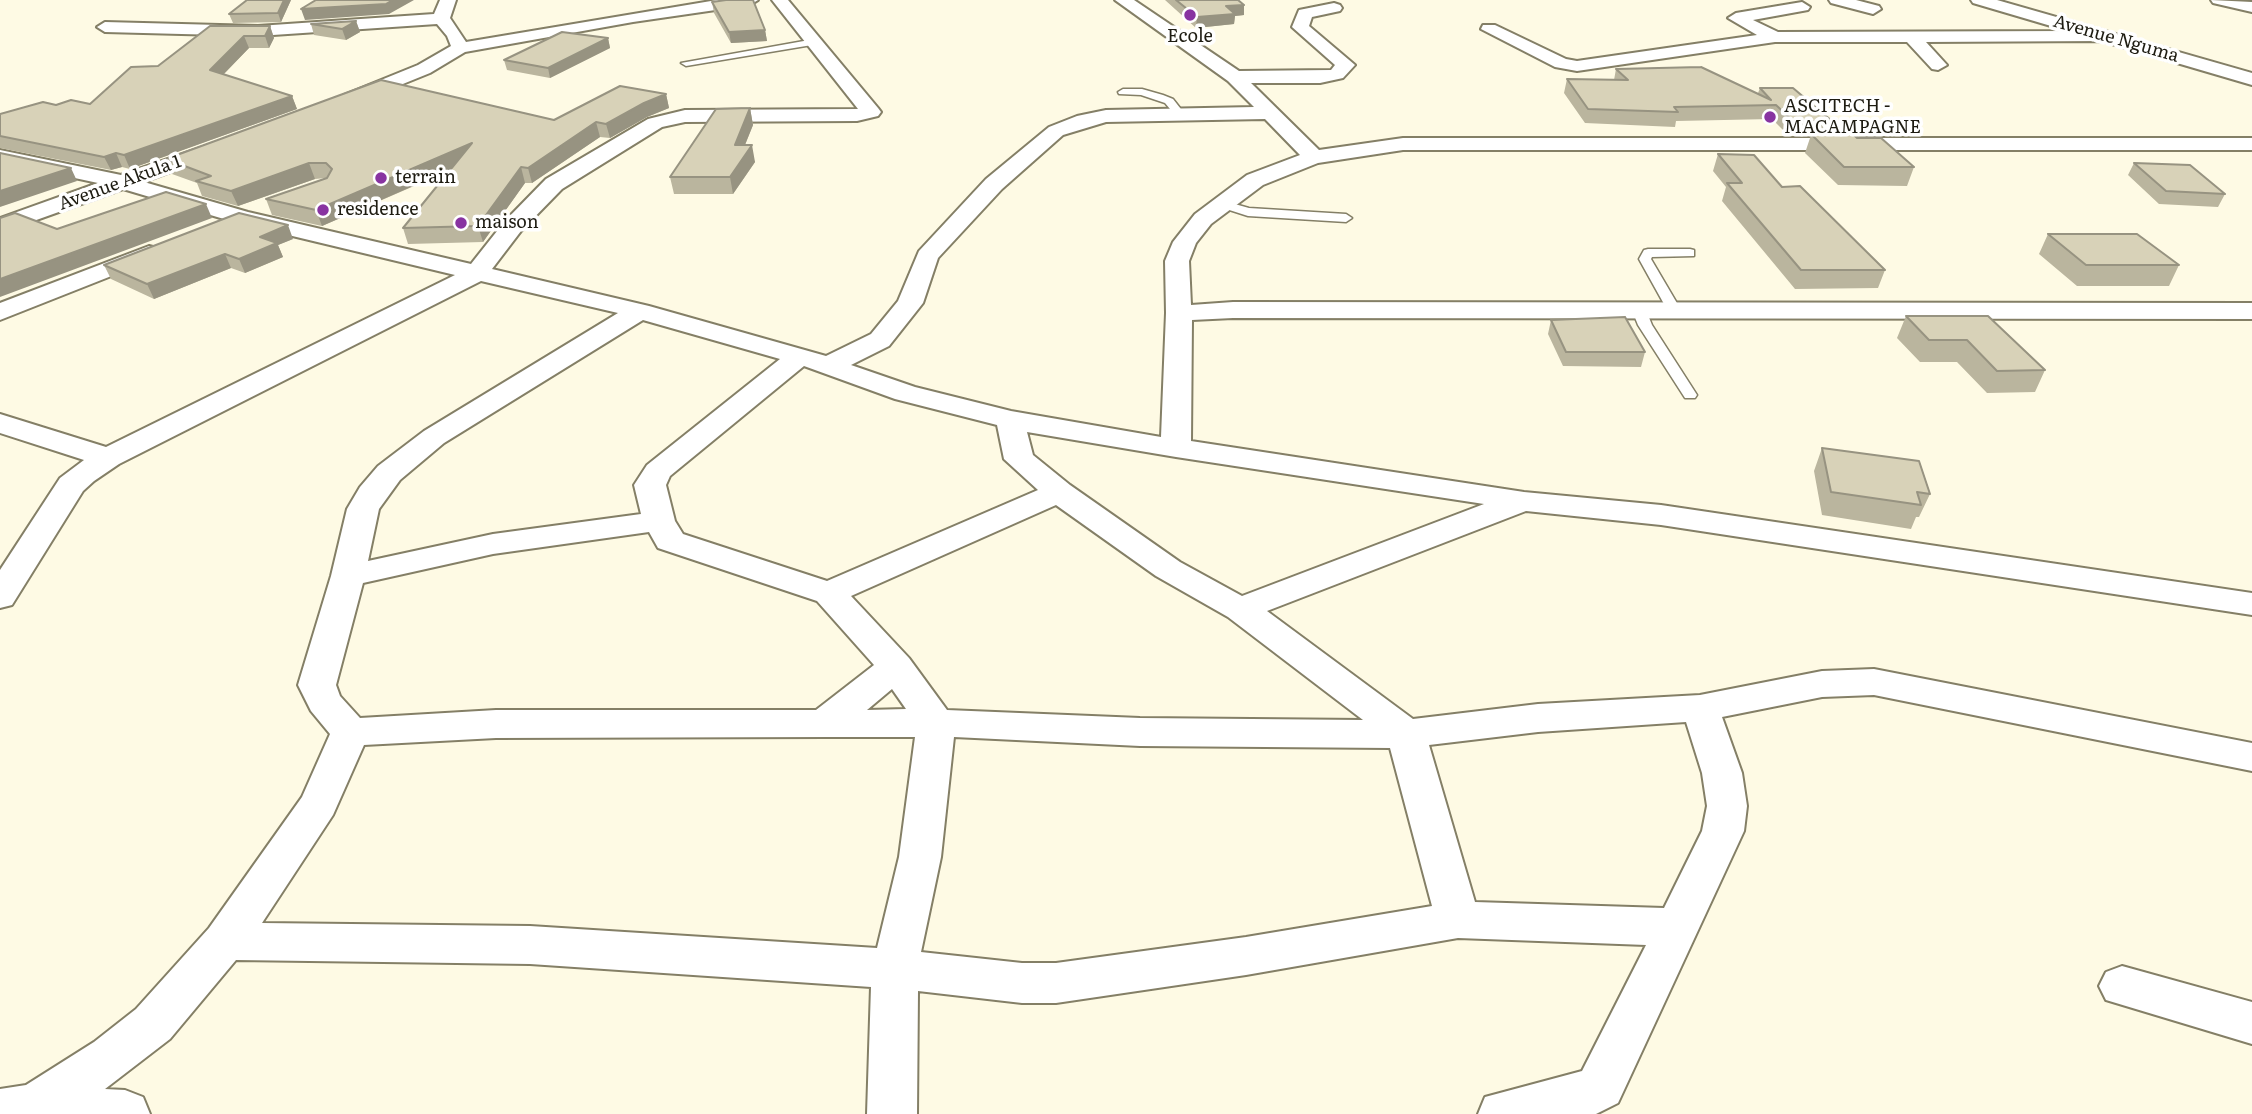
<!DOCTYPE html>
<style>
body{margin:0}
canvas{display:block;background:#fefae4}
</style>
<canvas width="2252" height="1114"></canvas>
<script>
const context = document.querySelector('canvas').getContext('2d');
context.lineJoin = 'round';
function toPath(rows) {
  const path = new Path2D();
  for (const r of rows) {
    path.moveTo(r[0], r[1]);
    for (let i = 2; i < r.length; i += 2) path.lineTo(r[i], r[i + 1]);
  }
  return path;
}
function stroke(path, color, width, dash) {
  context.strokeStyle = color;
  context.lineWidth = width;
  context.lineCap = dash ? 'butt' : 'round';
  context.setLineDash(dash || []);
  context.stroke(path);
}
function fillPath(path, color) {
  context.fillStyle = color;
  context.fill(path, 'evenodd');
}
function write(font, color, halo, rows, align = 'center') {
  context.font = font + ' Literata,serif';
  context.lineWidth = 7;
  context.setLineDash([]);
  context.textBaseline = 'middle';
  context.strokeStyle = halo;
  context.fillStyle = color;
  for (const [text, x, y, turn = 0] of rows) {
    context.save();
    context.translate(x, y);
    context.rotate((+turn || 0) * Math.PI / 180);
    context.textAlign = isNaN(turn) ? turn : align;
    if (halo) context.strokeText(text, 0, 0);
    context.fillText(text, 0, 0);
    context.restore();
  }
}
const lane = toPath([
 [815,39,818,40,818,44,686,66,681,63,815,39],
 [1123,89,1142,89,1163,95,1173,99,1184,113,1175,115,1165,103,1141,95,1119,94,1118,92,1123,89],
 [1224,201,1249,208,1346,214,1352,218,1346,222,1248,216,1220,207,1218,205,1224,201],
 [1690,249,1694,250,1694,256,1652,257,1651,259,1681,310,1674,314,1669,313,1639,259,1644,250,1648,249,1690,249],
 [1639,306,1646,310,1652,325,1697,395,1695,398,1685,398,1638,325,1632,310,1639,306]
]);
const street = toPath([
 [440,0,456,0,450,18,466,42,717,0,758,0,750,5,633,22,465,52,430,73,351,105,341,99,344,95,418,65,451,46,447,36,437,24,258,36,105,32,97,27,105,22,258,26,434,14,440,0],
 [772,0,788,0,878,108,881,112,878,116,857,121,685,122,662,127,562,189,521,231,492,269,649,306,826,356,871,334,898,301,919,251,986,179,1049,127,1077,116,1106,110,1254,107,1228,81,1115,0,1134,0,1239,71,1331,70,1335,65,1292,27,1299,10,1334,3,1340,5,1342,8,1340,11,1312,17,1309,26,1355,65,1343,78,1320,83,1251,83,1319,150,1403,138,2252,138,2252,150,1403,150,1318,163,1263,185,1211,224,1196,243,1189,261,1191,305,1233,302,2252,303,2252,319,1233,318,1192,320,1191,441,1524,492,1661,505,2252,593,2252,615,1661,525,1526,511,1267,611,1413,719,1538,704,1700,695,1822,671,1874,669,2252,743,2252,771,1874,695,1822,697,1722,717,1742,773,1747,806,1744,831,1618,1103,1596,1114,1478,1114,1485,1097,1582,1071,1646,945,1458,938,1246,975,1056,1003,1022,1003,918,991,917,1114,867,1114,871,987,530,964,236,960,170,1039,105,1089,125,1090,143,1097,150,1114,0,1114,0,1089,26,1085,94,1042,136,1009,209,928,302,797,330,734,311,711,298,685,331,576,347,509,360,487,378,466,424,431,618,313,481,281,119,464,94,481,83,491,12,605,0,608,0,570,60,478,84,460,0,433,0,414,106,447,455,275,234,222,123,189,0,233,0,218,98,183,0,162,0,150,121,175,212,144,219,146,222,150,219,154,144,182,248,212,471,264,505,221,546,179,648,119,685,110,858,109,772,0],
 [1265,119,1300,155,1247,175,1195,214,1173,242,1165,261,1166,313,1161,437,1011,411,915,387,851,365,889,346,923,303,938,258,1002,189,1063,135,1106,122,1265,119],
 [643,320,780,359,647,465,634,485,641,514,493,534,368,561,379,509,400,480,444,443,643,320],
 [804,366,895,399,997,425,1004,459,1038,490,827,581,683,534,675,521,666,485,670,476,804,366],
 [1027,432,1176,457,1484,504,1242,596,1180,562,1070,485,1033,455,1027,432],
 [1056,505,1156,576,1228,617,1363,720,1140,718,947,710,909,658,851,596,1056,505],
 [649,532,658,548,817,601,874,665,816,710,496,710,360,718,340,696,336,685,363,583,493,554,649,532],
 [892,689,906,709,867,710,892,689],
 [1686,722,1702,773,1707,806,1702,831,1664,908,1475,902,1429,745,1538,732,1686,722],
 [826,737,915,737,899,857,877,948,530,926,262,923,333,815,364,745,496,738,826,737],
 [954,737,1140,746,1390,748,1432,906,1246,937,1056,963,1022,963,921,952,941,857,954,737],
 [1829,0,1856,0,1879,6,1881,9,1873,14,1831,3,1829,0],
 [1971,0,1997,0,2252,73,2252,85,2102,41,1926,42,1947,65,1938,70,1932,69,1907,42,1775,42,1577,71,1555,67,1481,29,1483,25,1495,25,1566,59,1577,61,1757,35,1728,18,1736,13,1802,2,1810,7,1808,10,1753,20,1778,32,2068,31,1973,3,1971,0],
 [2211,0,2252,2,2252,12,2213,3,2211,0],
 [149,246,157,248,161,253,157,258,0,320,0,303,149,246],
 [2122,966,2252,1002,2252,1044,2106,1000,2099,986,2106,972,2122,966]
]);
stroke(lane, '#847f66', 3);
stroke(street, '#847f66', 4);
fillPath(lane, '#fff');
fillPath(street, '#fff');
fillPath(toPath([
 [291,0,281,22,233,23,229,14],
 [1165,0,1238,0,1244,15,1235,16,1234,24,1196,28],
 [712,2,765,30,767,41,731,43,714,13],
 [356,21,360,32,346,40,314,35,311,24],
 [270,26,274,38,269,48,249,48,223,75,292,96,297,109,130,169,122,167,111,170,0,148,0,114,56,105,90,104,158,66],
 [608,38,610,48,550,78,507,70,504,60],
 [1616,69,1758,93,1760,88,1832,121,1827,134,1857,138,1914,167,1907,186,1838,185,1805,153,1811,135,1788,135,1772,119,1676,121,1675,127,1585,123,1564,93,1567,79,1614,80],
 [666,94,669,108,647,117,610,138,600,137,532,183,525,183,483,242,408,244,403,228,451,170,322,226,272,215,266,199,326,178,315,179,238,206,202,196,197,183,172,174,166,159,554,120],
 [750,108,753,125,745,145,755,162,733,194,674,194,670,177],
 [1718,154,1782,187,1885,270,1878,288,1795,289,1722,201,1726,187,1713,171],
 [2134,163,2225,194,2218,207,2159,204,2128,175],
 [2048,234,2179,265,2169,286,2077,286,2039,254],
 [293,239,278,245,283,257,245,273,231,268,154,299,111,279,104,265],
 [1906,316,2045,370,2035,392,1987,393,1957,362,1920,362,1897,338],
 [1551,320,1645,352,1641,367,1563,366,1548,334],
 [1822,448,1930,494,1919,517,1916,517,1911,529,1822,515,1814,471]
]), '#bab59e');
fillPath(toPath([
 [284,0,291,0,281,22,278,13],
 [393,0,414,0,389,14,305,20,301,9],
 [1244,5,1244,15,1235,16,1234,24,1196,28,1197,17,1226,6],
 [356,21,360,32,346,40,342,29],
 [270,26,274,38,269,48,265,36],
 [765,30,767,41,731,43,729,32],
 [244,36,249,48,215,83,210,70],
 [608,38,610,48,550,78,548,68],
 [666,94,669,108,647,117,610,138,606,124,644,103],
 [292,96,297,109,130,169,124,155],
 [750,108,753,125,738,162,735,145],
 [596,122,600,137,532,183,528,168],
 [472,143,477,158,322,226,316,210],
 [752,145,755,162,733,194,730,177],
 [116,153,122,167,111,170,104,157],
 [309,163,315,179,238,206,231,191],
 [521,167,525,183,483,242,478,226],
 [71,168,77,181,0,207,0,191],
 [206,204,212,218,0,297,0,279],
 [288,225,293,239,278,245,283,257,245,273,239,259,260,237],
 [225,254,231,268,154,299,147,284]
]), '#979381');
const building = toPath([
 [247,0,284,0,278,13,229,14,247,0],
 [316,0,393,0,386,4,301,9,316,0],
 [726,0,753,0,765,30,729,32,712,2,726,0],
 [1176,0,1238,0,1244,5,1226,6,1235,14,1197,17,1176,0],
 [356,21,342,29,311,24,356,21],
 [210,26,270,26,265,36,244,36,210,70,292,96,124,155,116,153,104,157,0,136,0,114,43,102,56,105,71,100,90,104,131,67,158,66,210,26],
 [562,32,608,38,548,68,504,60,562,32],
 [1701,67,1771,100,1760,88,1793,88,1832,121,1793,121,1776,105,1674,107,1678,112,1588,109,1567,79,1628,80,1616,69,1701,67],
 [381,80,554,120,620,86,666,94,644,103,606,124,596,122,528,168,521,167,478,226,403,228,472,143,316,210,266,199,327,178,332,169,326,163,309,163,231,191,196,181,211,176,166,159,381,80],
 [750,108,735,145,752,145,730,177,670,177,716,109,750,108],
 [1811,134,1853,134,1857,138,1881,138,1914,167,1844,167,1811,134],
 [0,153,71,168,0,191,0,153],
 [1718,154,1754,155,1782,187,1800,186,1885,270,1801,270,1727,183,1742,183,1718,154],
 [2134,163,2190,165,2225,194,2166,191,2134,163],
 [166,192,206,204,0,279,0,218,15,213,57,229,166,192],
 [239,213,288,225,260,237,277,243,239,259,225,254,147,284,104,265,239,213],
 [2048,234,2137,234,2179,265,2086,265,2048,234],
 [1906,316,1988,316,2045,370,1997,371,1967,340,1929,340,1906,316],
 [1625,317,1645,352,1566,352,1551,320,1625,317],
 [1822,448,1919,461,1930,494,1917,492,1921,505,1831,492,1822,448]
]);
fillPath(building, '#d8d2b8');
stroke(building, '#979381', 2);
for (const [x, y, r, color] of [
 [1190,15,7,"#8833a1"],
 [1770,117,7,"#8833a1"],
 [381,178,7,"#8833a1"],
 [323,210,7,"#8833a1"],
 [461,223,7,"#8833a1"]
]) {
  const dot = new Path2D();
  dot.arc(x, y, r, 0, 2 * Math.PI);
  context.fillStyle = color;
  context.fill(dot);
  stroke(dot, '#fff', 2.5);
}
write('18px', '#1e1c12', '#fff', [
 ["Ecole",1190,37,"center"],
 ["ASCITECH -",1784,107],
 ["MACAMPAGNE",1784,128],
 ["terrain",395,178],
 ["residence",337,210],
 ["maison",475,223]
], 'left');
write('18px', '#1e1c12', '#fff', [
 ["Avenue Nguma",2116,39,16],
 ["Avenue Akula 1",120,183,-20]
]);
</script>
